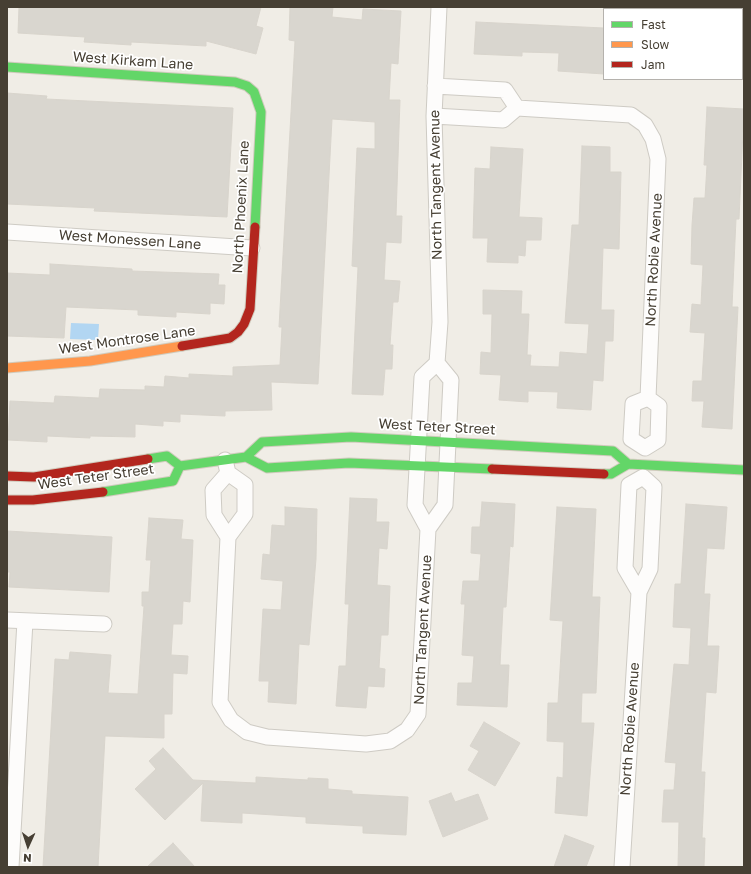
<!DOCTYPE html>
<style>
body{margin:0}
#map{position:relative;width:751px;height:874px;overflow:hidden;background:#f0ede6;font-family:"Golos Text",sans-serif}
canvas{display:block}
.frame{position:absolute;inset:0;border:8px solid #463f33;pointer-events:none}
.legend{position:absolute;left:603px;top:8px;width:140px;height:72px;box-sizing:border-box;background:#fff;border:1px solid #b5b2ad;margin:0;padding:5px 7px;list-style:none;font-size:12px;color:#463f33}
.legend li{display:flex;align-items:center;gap:8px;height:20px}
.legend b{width:20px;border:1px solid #b5b2ad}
.north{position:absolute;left:8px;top:826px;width:40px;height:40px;-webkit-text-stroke:3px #fff;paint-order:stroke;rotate:183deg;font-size:11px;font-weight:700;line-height:16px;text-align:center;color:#463f33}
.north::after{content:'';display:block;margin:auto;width:14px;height:18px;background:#463f33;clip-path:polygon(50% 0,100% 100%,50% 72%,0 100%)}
</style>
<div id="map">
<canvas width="751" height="874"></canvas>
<div class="frame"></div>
<ul class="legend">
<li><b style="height:5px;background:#63d668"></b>Fast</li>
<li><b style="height:5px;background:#ff974d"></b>Slow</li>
<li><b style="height:5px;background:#b3261e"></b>Jam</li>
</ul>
<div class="north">N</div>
</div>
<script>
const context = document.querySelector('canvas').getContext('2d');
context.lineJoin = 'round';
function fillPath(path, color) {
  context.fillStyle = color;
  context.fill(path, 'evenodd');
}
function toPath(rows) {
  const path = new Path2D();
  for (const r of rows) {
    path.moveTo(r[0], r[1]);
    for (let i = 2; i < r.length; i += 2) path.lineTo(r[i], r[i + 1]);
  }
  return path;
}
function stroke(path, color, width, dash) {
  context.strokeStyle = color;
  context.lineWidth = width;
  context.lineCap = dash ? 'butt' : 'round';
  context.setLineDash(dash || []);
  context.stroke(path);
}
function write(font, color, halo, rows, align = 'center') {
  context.font = font + ' "Golos Text",sans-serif';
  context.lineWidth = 3.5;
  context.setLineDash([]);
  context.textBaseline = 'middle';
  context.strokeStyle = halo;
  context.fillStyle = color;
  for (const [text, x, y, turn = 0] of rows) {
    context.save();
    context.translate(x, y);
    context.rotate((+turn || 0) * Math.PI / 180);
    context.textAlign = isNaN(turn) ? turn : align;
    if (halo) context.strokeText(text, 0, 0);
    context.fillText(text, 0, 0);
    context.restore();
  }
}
fillPath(toPath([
 [71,323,99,324,98,340,70,339]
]), '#b2d6f2');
const building = toPath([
 [19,7,261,7,256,26,263,28,256,54,206,41,206,46,131,42,131,45,84,42,85,37,18,33,19,7],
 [290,7,333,7,332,17,362,20,363,9,401,11,398,64,391,63,389,100,400,100,396,216,402,216,401,243,386,242,384,280,400,281,398,302,393,302,390,345,393,345,392,369,385,369,383,395,352,394,358,267,352,266,357,148,375,149,375,122,332,119,318,384,271,382,272,410,225,411,225,416,180,414,180,422,163,421,163,426,135,424,135,437,90,436,90,438,47,436,47,442,8,440,10,401,54,403,55,396,99,398,100,389,145,390,145,386,164,387,165,376,189,378,189,374,233,376,233,367,280,365,282,327,279,327,295,41,289,40,290,7],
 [476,22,604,28,604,74,558,71,559,53,522,52,522,56,474,54,476,22],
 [7,93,47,96,46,99,233,108,227,217,94,211,95,208,7,204,7,93],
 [707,107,744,109,739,219,736,219,732,307,738,307,732,429,702,427,704,401,692,401,693,381,702,381,705,333,690,332,692,304,701,305,703,265,691,264,692,225,694,198,705,198,707,165,704,165,707,107],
 [582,146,610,147,610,172,621,172,619,249,603,248,601,310,614,310,613,341,605,341,603,381,593,380,591,410,557,408,558,392,528,391,528,402,499,400,501,375,480,374,481,352,491,353,492,314,483,314,483,290,522,291,521,314,529,314,527,355,531,355,530,366,559,367,560,352,587,354,589,324,565,323,572,225,579,225,582,146],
 [491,147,523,149,519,217,542,218,541,240,526,240,525,256,518,255,518,263,487,262,488,238,473,238,475,168,490,169,491,147],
 [50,264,132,269,132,271,219,274,218,285,225,285,224,304,210,303,210,314,176,312,176,317,138,315,138,310,66,307,64,338,7,336,7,273,50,275,50,264],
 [350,498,377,499,376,522,389,522,387,549,379,548,377,585,390,586,388,635,381,635,379,668,385,669,384,687,368,686,366,708,336,706,339,666,346,666,349,604,345,604,350,498],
 [482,502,515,504,513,547,510,546,506,607,503,607,500,665,509,665,507,707,457,705,458,683,472,683,474,656,462,655,465,604,461,604,463,581,479,581,481,554,471,553,472,527,480,527,482,502],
 [686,504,727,507,724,549,707,548,704,594,710,594,707,646,719,646,716,693,706,692,701,772,705,772,702,838,705,838,704,867,678,867,679,822,662,822,664,790,674,790,676,763,665,762,674,664,689,665,691,628,673,627,675,584,681,584,686,504],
 [285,507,317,509,316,559,309,645,299,644,296,704,268,702,269,681,259,681,263,609,281,610,283,581,261,579,263,554,270,555,272,525,285,526,285,507],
 [557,507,596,509,592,597,600,597,596,693,582,693,581,723,594,723,587,816,555,813,557,777,563,778,564,742,547,741,548,703,558,703,563,621,550,620,557,507],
 [149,518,183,520,181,539,193,540,190,602,183,601,182,624,173,624,171,655,188,656,187,674,173,673,172,714,164,714,164,738,105,736,98,867,43,867,55,659,69,660,70,652,111,655,108,693,138,694,144,606,142,606,142,592,149,592,151,560,146,560,149,518],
 [7,531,112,537,109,592,9,587,10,572,7,572,7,531],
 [484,722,520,743,495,786,468,770,479,751,470,746,484,722],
 [163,748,193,780,256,783,256,777,308,780,308,778,328,779,328,789,352,791,352,794,408,797,406,835,363,833,363,826,306,823,306,817,242,813,242,823,201,821,203,783,165,820,135,789,156,769,149,761,163,748],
 [451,793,455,802,478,794,488,819,443,837,429,801,451,793],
 [565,835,594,846,586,867,554,867,565,835],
 [173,843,195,867,147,867,173,843]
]);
fillPath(building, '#d9d6cf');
stroke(building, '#d8d4cc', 1);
const street = toPath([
 [517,108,631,115,645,125,653,139,658,159,648,398],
 [434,116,503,120,517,108,505,90,435,86],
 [7,232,252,248],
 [437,363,451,380,445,505,428,529,415,505,422,377,437,363,440,322,434,116,439,7],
 [648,398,659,406,658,440,645,448,631,439,633,404,648,398],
 [225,460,228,473,245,485,245,514,228,537,214,515,213,490,228,473],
 [643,477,654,487,650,569,639,592,625,568,629,485,643,477],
 [228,537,220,702,231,720,247,732,267,737,366,744,390,741,407,730,418,714,428,529],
 [7,620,104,624],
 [11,867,25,621],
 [622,867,639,592]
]);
const fast = toPath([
 [7,67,235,82,247,86,254,92,261,112,255,227],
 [246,457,267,468,349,463,492,469],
 [148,459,167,456,180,466,246,457,262,442,351,437,613,451,628,464,611,474,604,474],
 [628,464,744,470],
 [103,492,173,481,180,466]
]);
const slow = toPath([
 [7,368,90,361,182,346]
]);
const jam = toPath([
 [182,346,230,338,238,332,244,324,250,309,255,227],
 [492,469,604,474],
 [7,476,34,477,148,459],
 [7,500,33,500,103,492]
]);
stroke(street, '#cecbc4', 17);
stroke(fast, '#d0cbbd', 11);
stroke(slow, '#d0cbbd', 11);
stroke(jam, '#d0cbbd', 11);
stroke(street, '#fdfcfb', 15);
stroke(fast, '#63d668', 9);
stroke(slow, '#ff974d', 9);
stroke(jam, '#b3261e', 9);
write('14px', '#463f33', '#fff', [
 ["West Kirkam Lane",133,61,4],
 ["North Tangent Avenue",436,185,-91],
 ["North Phoenix Lane",241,207,-87],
 ["West Monessen Lane",130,240,4],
 ["North Robie Avenue",654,260,-87],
 ["West Montrose Lane",127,340,-8],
 ["West Teter Street",437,427,3],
 ["West Teter Street",96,477,-8],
 ["North Tangent Avenue",423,630,-87],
 ["North Robie Avenue",630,729,-86]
]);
</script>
